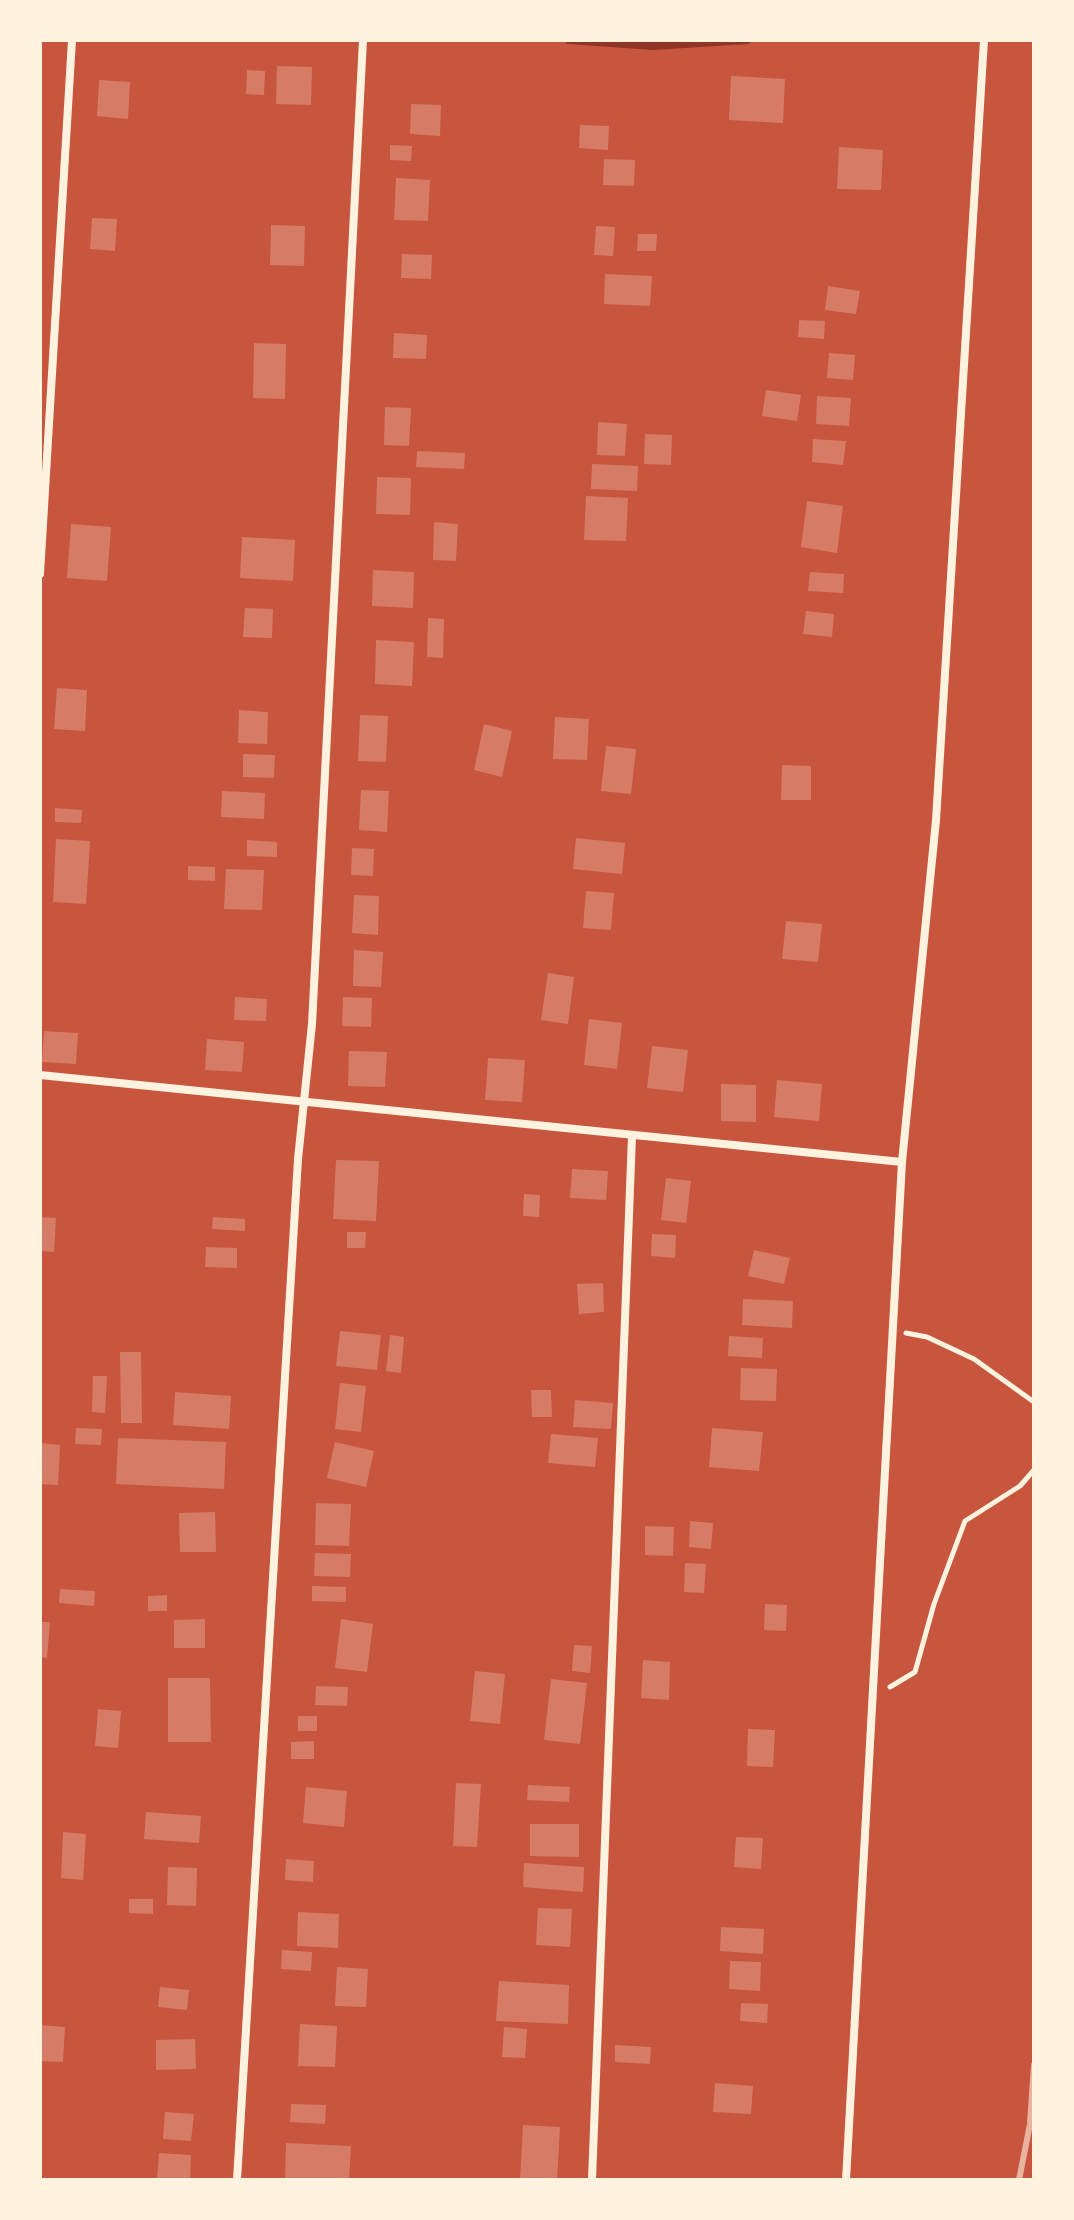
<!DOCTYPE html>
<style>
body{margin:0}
#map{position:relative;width:1074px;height:2220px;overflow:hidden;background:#c8553d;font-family:"Golos Text",sans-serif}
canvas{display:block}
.frame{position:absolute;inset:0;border:42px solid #fff3e0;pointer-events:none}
</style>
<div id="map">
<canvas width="1074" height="2220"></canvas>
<div class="frame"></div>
</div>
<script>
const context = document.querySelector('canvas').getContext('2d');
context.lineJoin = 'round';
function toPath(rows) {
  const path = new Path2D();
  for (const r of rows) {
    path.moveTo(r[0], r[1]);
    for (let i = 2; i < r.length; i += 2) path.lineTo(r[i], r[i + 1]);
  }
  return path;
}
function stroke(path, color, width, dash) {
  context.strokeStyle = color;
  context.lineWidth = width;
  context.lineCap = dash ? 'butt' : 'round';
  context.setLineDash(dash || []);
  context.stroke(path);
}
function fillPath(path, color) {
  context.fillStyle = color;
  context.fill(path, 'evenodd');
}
stroke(toPath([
 [569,40,653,46,747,40]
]), '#8f3625', 8);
fillPath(toPath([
 [277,66,312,67,311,105,276,104],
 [247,70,265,71,264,95,246,94],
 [731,76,785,79,783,123,729,120],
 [99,80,130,82,128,119,97,116],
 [411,104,441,105,440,136,410,134],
 [580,125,609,126,608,150,579,148],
 [390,145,412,146,411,161,390,160],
 [839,147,883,150,881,190,837,189],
 [604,159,635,160,634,186,603,185],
 [396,178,430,180,428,221,394,220],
 [92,218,117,219,115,251,90,249],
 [271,225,305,226,304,266,270,265],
 [596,226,615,227,613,256,594,255],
 [638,234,657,234,656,251,637,251],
 [402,254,432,255,431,279,401,278],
 [605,274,652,276,650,306,604,304],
 [828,286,860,291,856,314,825,310],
 [799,320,825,321,824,339,798,337],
 [394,333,427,335,426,359,393,358],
 [254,343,286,344,285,399,253,398],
 [829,353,855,355,853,380,827,378],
 [766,390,801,395,797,421,762,416],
 [817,396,851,398,849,426,816,424],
 [385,407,411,408,409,446,384,445],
 [598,422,627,424,625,456,597,455],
 [645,434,672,435,671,465,644,464],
 [813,439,846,441,843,465,812,462],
 [417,451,465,453,464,469,416,467],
 [592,464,638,466,637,491,591,489],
 [377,477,411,478,410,515,376,514],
 [586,496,628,498,626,541,584,540],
 [807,501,843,506,837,553,801,547],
 [434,522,458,524,456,561,433,560],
 [71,524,111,527,107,581,67,578],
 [242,537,295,540,293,581,240,578],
 [373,570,414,572,413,608,372,606],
 [810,572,844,574,843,593,808,591],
 [245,608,273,609,272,638,243,637],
 [806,611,834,614,832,637,803,634],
 [428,618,444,619,443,658,427,657],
 [376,640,414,642,412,686,375,684],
 [57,688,87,690,85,731,54,729],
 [239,710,268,712,267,744,238,743],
 [360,715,388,716,386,762,358,761],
 [555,717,589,719,587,760,553,759],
 [484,724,512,731,502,777,474,770],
 [606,746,636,749,631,794,601,791],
 [243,754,275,755,274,778,243,777],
 [782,765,811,766,811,800,781,800],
 [361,790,389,791,387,832,359,830],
 [222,791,265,793,264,819,221,817],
 [55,808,82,810,81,823,55,822],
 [576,838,625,843,622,874,573,869],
 [56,839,90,841,86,904,53,902],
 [247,840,277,842,277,857,247,856],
 [352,848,374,849,373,876,351,875],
 [188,866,215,867,215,881,188,880],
 [226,869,264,870,262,910,224,909],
 [586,891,614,893,611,930,583,928],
 [354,895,379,896,378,935,352,933],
 [786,921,822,924,818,962,782,959],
 [354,950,383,952,381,987,353,986],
 [548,973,574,977,568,1024,541,1020],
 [235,997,267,999,266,1021,234,1020],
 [343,997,372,998,371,1027,342,1026],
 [589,1019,622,1023,617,1069,584,1065],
 [44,1031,78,1033,76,1064,42,1062],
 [207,1039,244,1042,242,1072,205,1070],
 [652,1046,688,1050,683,1092,647,1088],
 [349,1051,387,1052,385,1087,348,1086],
 [488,1058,525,1060,522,1102,485,1100],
 [777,1080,822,1084,819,1121,774,1117],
 [721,1084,756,1085,756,1122,721,1121],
 [336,1160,379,1161,376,1221,333,1219],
 [572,1169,608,1171,606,1200,570,1198],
 [666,1178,691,1181,686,1223,661,1220],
 [524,1194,540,1195,539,1217,523,1216],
 [40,1217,56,1218,54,1252,40,1251],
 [213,1217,245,1219,245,1231,212,1229],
 [347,1232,366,1232,365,1248,347,1248],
 [652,1234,676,1235,675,1258,651,1256],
 [206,1247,237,1248,237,1268,205,1267],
 [754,1250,790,1258,784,1284,748,1276],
 [603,1283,604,1312,579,1314,577,1284],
 [743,1299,793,1301,792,1328,742,1325],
 [340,1331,381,1335,377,1370,336,1366],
 [390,1335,404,1337,401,1373,386,1371],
 [729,1336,763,1338,762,1358,728,1356],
 [120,1352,141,1352,142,1423,121,1423],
 [741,1368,777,1369,776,1401,740,1400],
 [93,1376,107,1376,105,1413,92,1412],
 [340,1383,366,1386,361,1432,335,1429],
 [531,1390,551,1390,552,1417,532,1417],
 [175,1392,231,1396,229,1429,173,1425],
 [575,1400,613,1403,611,1429,573,1427],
 [76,1428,102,1429,101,1445,75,1444],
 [712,1428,763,1432,759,1471,709,1467],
 [551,1434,598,1438,595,1467,548,1463],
 [118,1438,226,1442,224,1489,116,1484],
 [335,1442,374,1451,366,1487,327,1478],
 [40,1443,60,1445,58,1485,40,1484],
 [316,1503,351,1504,349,1546,315,1545],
 [215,1512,216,1552,180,1552,179,1513],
 [690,1521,713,1523,711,1549,689,1547],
 [645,1526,674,1527,673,1556,645,1555],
 [315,1553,351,1554,350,1577,314,1576],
 [685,1563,706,1564,704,1593,684,1592],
 [312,1586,346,1587,346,1602,312,1601],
 [60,1589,95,1591,94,1606,59,1603],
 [167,1595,167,1611,148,1611,148,1596],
 [765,1604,787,1605,786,1631,764,1630],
 [205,1619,205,1648,174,1648,174,1620],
 [341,1619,373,1624,367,1672,335,1668],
 [40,1622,50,1622,47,1658,40,1657],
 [574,1645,592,1646,590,1673,572,1671],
 [643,1660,670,1662,669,1700,641,1698],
 [475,1671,505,1674,500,1724,470,1721],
 [168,1678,210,1678,211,1742,168,1742],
 [551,1679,587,1683,580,1744,544,1740],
 [316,1686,348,1687,347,1706,315,1705],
 [98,1709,121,1711,118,1748,95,1746],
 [298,1716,317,1716,317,1731,298,1731],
 [748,1729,775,1730,773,1767,747,1766],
 [314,1741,314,1759,291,1759,291,1742],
 [456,1783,481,1784,477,1847,453,1846],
 [528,1785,570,1787,569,1802,527,1800],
 [306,1787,347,1791,344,1827,303,1823],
 [146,1812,201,1816,199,1843,144,1839],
 [530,1824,579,1824,579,1857,530,1856],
 [63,1832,86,1834,83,1880,61,1878],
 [736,1837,763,1838,761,1869,734,1867],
 [286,1859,314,1861,313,1882,285,1880],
 [524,1863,584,1867,583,1892,523,1887],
 [168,1867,197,1868,196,1906,167,1905],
 [129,1899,153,1899,153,1914,129,1913],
 [538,1908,572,1909,570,1947,536,1945],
 [298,1912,339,1914,338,1948,297,1946],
 [721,1927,764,1929,763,1954,720,1951],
 [282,1950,312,1952,311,1971,281,1969],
 [730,1961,761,1962,760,1991,729,1989],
 [337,1967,368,1969,366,2007,335,2006],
 [499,1981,569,1985,568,2024,496,2021],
 [160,1987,189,1990,187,2010,158,2007],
 [741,2003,768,2004,767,2023,740,2021],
 [300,2024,337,2026,335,2067,298,2066],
 [40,2025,65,2027,63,2062,40,2061],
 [504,2027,527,2029,525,2058,502,2057],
 [195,2039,196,2069,156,2070,156,2040],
 [615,2045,651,2047,650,2064,615,2062],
 [715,2083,753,2086,751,2114,713,2112],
 [291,2104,326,2105,325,2124,290,2122],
 [165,2112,194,2114,191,2141,163,2139],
 [523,2125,560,2127,557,2180,520,2180],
 [286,2143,351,2146,349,2180,285,2180],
 [159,2153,191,2155,190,2180,157,2180]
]), '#d67c66');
stroke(toPath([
 [906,1333,927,1337,974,1359,1034,1402],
 [890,1687,915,1672,934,1604,965,1521,1020,1486,1034,1470]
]), '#fff3e0', 5);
stroke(toPath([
 [40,574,72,40],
 [40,1075,902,1162],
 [237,2180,298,1159,312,1024,363,40],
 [592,2180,632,1136],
 [846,2180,902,1162,936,820,984,40]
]), '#fff3e0', 8);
stroke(toPath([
 [1019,2180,1030,2124,1034,2065]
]), '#e9b49f', 6);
</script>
